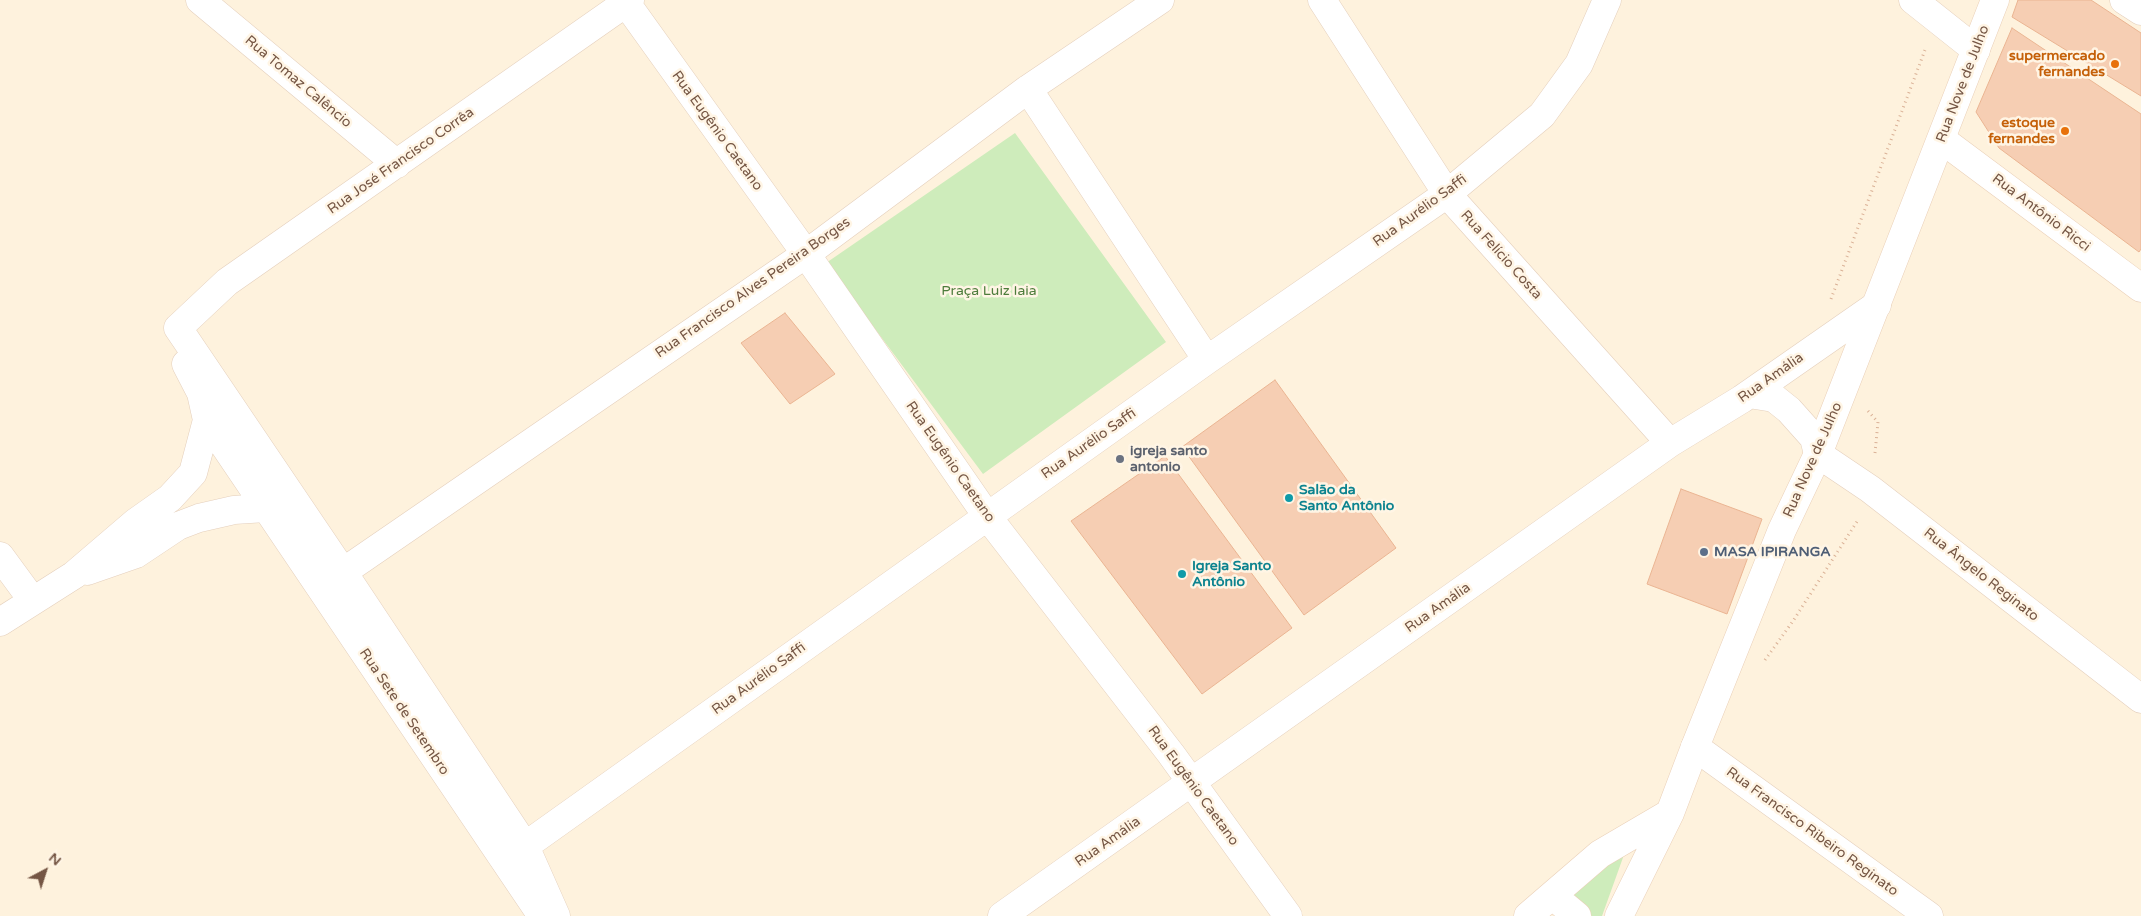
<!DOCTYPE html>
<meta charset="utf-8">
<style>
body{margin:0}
#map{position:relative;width:2141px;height:916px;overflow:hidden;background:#fef2dd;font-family:"Varela Round",sans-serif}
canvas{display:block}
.north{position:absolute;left:20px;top:846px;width:50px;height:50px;-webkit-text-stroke:4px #fff5e5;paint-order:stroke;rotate:40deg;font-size:14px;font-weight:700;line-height:20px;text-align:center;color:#755644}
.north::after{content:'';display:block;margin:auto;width:18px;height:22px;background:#755644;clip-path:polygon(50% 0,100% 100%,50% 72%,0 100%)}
</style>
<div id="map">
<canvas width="2141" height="916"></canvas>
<div class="north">N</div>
</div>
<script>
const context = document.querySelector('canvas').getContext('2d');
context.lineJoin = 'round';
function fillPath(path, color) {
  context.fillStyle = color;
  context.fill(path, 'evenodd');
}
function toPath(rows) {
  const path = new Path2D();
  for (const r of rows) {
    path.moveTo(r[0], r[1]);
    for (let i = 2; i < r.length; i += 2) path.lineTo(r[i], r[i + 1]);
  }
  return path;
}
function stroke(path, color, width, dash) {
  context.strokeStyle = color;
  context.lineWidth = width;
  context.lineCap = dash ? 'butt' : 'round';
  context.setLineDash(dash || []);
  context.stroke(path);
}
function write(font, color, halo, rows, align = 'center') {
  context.font = font + ' "Varela Round",sans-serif';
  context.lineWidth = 5;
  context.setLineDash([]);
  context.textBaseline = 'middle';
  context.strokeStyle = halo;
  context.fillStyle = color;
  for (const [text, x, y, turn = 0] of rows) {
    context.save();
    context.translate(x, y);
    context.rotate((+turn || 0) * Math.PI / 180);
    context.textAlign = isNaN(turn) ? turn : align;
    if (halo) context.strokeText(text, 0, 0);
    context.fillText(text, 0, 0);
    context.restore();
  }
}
fillPath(toPath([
 [1015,133,1166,342,983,474,826,263],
 [1634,827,1602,916,1592,916,1567,898]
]), '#ceecbb');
const building = toPath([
 [2018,0,2091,0,2141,33,2141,96,2012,17,2018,0],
 [2012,28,2141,114,2141,249,2139,252,1999,148,1976,112,2012,28],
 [785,313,835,374,790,404,741,343,785,313],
 [1275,380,1396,548,1304,615,1182,447,1275,380],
 [1165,456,1292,628,1202,694,1071,521,1165,456],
 [1681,489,1762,519,1727,614,1647,584,1681,489]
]);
fillPath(building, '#f6ceb3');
stroke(building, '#eab492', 1);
const street = toPath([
 [200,0,397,164],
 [624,0,806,254,987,516,1171,754,1288,916],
 [1322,0,1447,194,1670,443],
 [1913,0,1976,50],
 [2124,0,2141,11],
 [1028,89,1207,360],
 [178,328,343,572,525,846,556,916],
 [178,328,227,282,630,0],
 [1749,394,1774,398,1789,410,1814,438,1818,454,1870,489,2141,699],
 [207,420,542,916],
 [0,556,33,601],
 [87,571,136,554,178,526,199,518,234,510,266,508,280,511],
 [343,572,806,254,1028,89,1160,0],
 [0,622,74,575,136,522,170,498,193,473,207,420,201,393,186,364],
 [1695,747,1929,916],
 [525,846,1207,360,1447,194,1542,115,1579,64,1607,0],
 [1002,916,1670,443,1742,399,1877,305]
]);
const secondary = toPath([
 [1941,139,2141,288],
 [1553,896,1577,916],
 [1528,916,1600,854,1670,813],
 [1619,916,1670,813,1695,747,1782,530,1818,454,1995,0]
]);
stroke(street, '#e4cfbc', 29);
stroke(secondary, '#ead0b8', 29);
stroke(toPath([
 [1831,299,1925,50],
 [1868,411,1878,422,1875,453],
 [1765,660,1793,621,1858,520]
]), '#dab196', 3, [1, 4]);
stroke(street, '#fff', 28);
stroke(secondary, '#fff', 28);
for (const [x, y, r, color] of [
 [2115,64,5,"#e8710a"],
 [2065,131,5,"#e8710a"],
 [1120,459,5,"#6b7280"],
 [1289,498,5,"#0f9aa8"],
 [1704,552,5,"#5c6f8a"],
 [1182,574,5,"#0f9aa8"]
]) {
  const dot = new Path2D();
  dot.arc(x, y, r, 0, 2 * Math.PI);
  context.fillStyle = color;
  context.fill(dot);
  stroke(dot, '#fff5e5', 2);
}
write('bold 14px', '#c56008', '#fff5e5', [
 ["supermercado",2105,56],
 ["fernandes",2105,72],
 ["estoque",2055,123],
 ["fernandes",2055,139]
], 'right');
write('14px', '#755644', '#fff5e5', [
 ["Rua Tomaz Calêncio",298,82,40],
 ["Rua Nove de Julho",1963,84,-69],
 ["Rua Eugênio Caetano",717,131,54],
 ["Rua José Francisco Corrêa",401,161,-35],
 ["Rua Aurélio Saffi",1420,211,-36],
 ["Rua Antônio Ricci",2041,213,37],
 ["Rua Felício Costa",1501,255,48],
 ["Rua Francisco Alves Pereira Borges",753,288,-35],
 ["Rua Amália",1771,378,-35],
 ["Rua Aurélio Saffi",1089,444,-35],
 ["Rua Nove de Julho",1813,460,-66],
 ["Rua Eugênio Caetano",950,462,55],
 ["Rua Ângelo Reginato",1981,575,38],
 ["Rua Amália",1438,608,-35],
 ["Rua Aurélio Saffi",759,679,-36],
 ["Rua Sete de Setembro",404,712,56],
 ["Rua Eugênio Caetano",1193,786,54],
 ["Rua Francisco Ribeiro Reginato",1812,832,36],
 ["Rua Amália",1108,842,-35]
]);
write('14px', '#4d7c3b', '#fff5e5', [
 ["Praça Luiz Iaia",989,291]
]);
write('bold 14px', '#5b616d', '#fff5e5', [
 ["igreja santo",1130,451],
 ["antonio",1130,467]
], 'left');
write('bold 14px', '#0d838f', '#fff5e5', [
 ["Salão da",1299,490],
 ["Santo Antônio",1299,506],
 ["Igreja Santo",1192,566],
 ["Antônio",1192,582]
], 'left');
write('bold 14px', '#4e5e75', '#fff5e5', [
 ["MASA IPIRANGA",1714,552]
], 'left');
</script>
